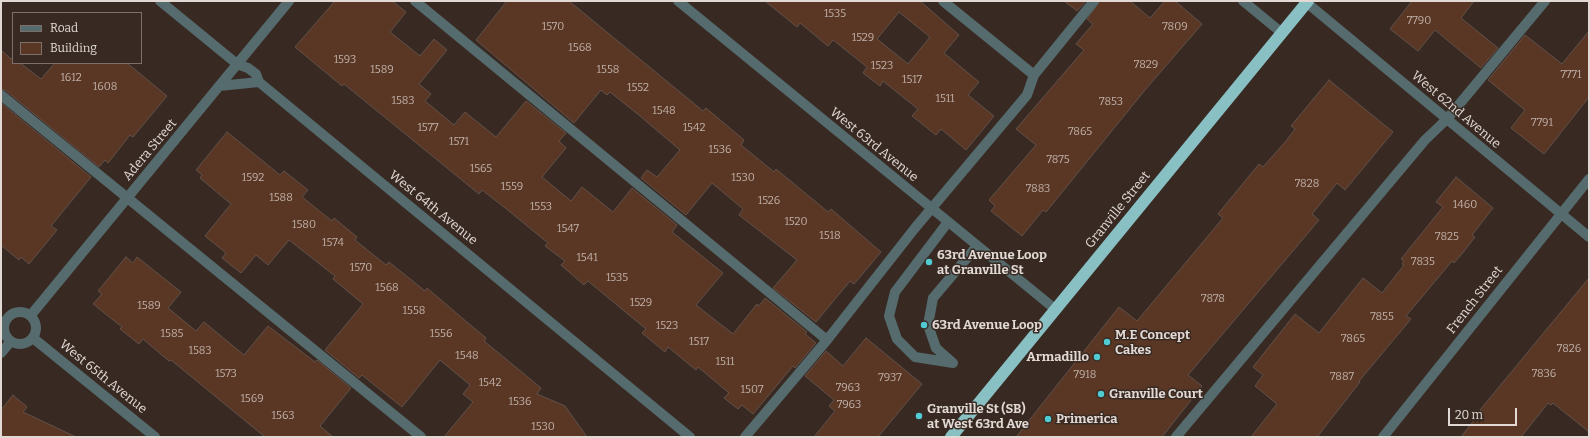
<!DOCTYPE html>
<style>
body{margin:0}
#map{position:relative;width:1590px;height:438px;overflow:hidden;background:#382a23;font-family:Bitter,serif}
canvas{display:block}
.frame{position:absolute;inset:0;border:2px solid #e2d9d4;pointer-events:none}
.legend{position:absolute;left:12px;top:12px;width:130px;height:52px;box-sizing:border-box;background:#382a23;border:1px solid #7c706a;margin:0;padding:5px 7px;list-style:none;font-size:12px;color:#e2d9d4}
.legend li{display:flex;align-items:center;gap:8px;height:20px}
.legend b{width:20px;border:1px solid #7c706a}
.scale{position:absolute;left:1448px;top:408px;width:69px;height:18px;box-sizing:border-box;border:2px solid #e2d9d4;border-top:0;padding-left:5px;font-size:12px;line-height:14px;white-space:nowrap;color:#e2d9d4;-webkit-text-stroke:3px #382a23;paint-order:stroke}
</style>
<div id="map">
<canvas width="1590" height="438"></canvas>
<div class="frame"></div>
<ul class="legend">
<li><b style="height:5px;background:#556b6d"></b>Road</li>
<li><b style="height:11px;background:#5a3724"></b>Building</li>
</ul>
<div class="scale">20 m</div>
</div>
<script>
const context = document.querySelector('canvas').getContext('2d');
context.lineJoin = 'round';
function fillPath(path, color) {
  context.fillStyle = color;
  context.fill(path, 'evenodd');
}
function toPath(rows) {
  const path = new Path2D();
  for (const r of rows) {
    if (r.length === 3) {
      path.moveTo(r[0] + r[2], r[1]);
      path.arc(r[0], r[1], r[2], 0, 2 * Math.PI);
      continue;
    }
    path.moveTo(r[0], r[1]);
    for (let i = 2; i < r.length; i += 2) path.lineTo(r[i], r[i + 1]);
  }
  return path;
}
function stroke(path, color, width, dash) {
  context.strokeStyle = color;
  context.lineWidth = width;
  context.lineCap = dash ? 'butt' : 'round';
  context.setLineDash(dash || []);
  context.stroke(path);
}
function write(font, color, halo, rows, align = 'center') {
  context.font = font + ' Bitter,serif';
  context.lineWidth = 3;
  context.setLineDash([]);
  context.textBaseline = 'middle';
  context.strokeStyle = halo;
  context.fillStyle = color;
  for (const [text, x, y, turn = 0] of rows) {
    context.save();
    context.translate(x, y);
    context.rotate((+turn || 0) * Math.PI / 180);
    context.textAlign = isNaN(turn) ? turn : align;
    if (halo) context.strokeText(text, 0, 0);
    context.fillText(text, 0, 0);
    context.restore();
  }
}
const building = toPath([
 [335,1,392,1,406,12,390,32,420,56,434,39,447,50,419,84,431,94,425,101,454,125,465,112,496,137,526,101,566,133,559,141,566,148,542,177,571,201,582,187,613,212,632,188,677,225,672,232,723,273,696,305,733,334,757,304,759,306,765,298,807,332,805,334,816,343,795,368,793,366,753,414,742,405,738,409,724,398,729,393,698,367,696,370,668,347,665,352,642,333,646,329,588,281,584,285,561,265,565,261,545,246,548,243,504,207,482,190,479,194,344,84,342,86,295,47,335,1],
 [507,1,569,1,703,111,706,108,744,140,741,145,774,172,776,169,828,212,831,209,881,252,854,284,850,281,816,322,773,288,797,260,739,215,743,209,712,183,686,215,641,178,647,170,657,177,680,150,640,116,610,92,607,95,601,90,574,123,476,40,507,1],
 [765,1,920,1,959,35,944,53,979,82,968,95,994,116,966,150,941,129,936,135,912,116,918,109,883,81,880,86,863,73,867,67,833,40,828,46,800,23,797,27,765,1],
 [899,12,930,37,908,64,877,39,899,12],
 [1064,1,1086,1,1077,11,1064,1],
 [1100,1,1130,1,1150,18,1165,1,1175,1,1202,24,1145,90,1046,212,1043,210,1022,236,991,211,995,206,989,200,1036,145,1016,129,1084,50,1076,44,1093,24,1087,19,1100,1],
 [1412,1,1474,1,1461,18,1498,48,1481,68,1435,30,1418,51,1390,29,1412,1],
 [1589,31,1589,97,1544,154,1511,128,1525,110,1488,80,1525,35,1562,64,1589,31],
 [1,50,11,59,13,57,13,63,20,63,41,79,55,63,127,63,167,96,133,137,130,135,108,163,105,160,99,167,5,90,1,89,1,50],
 [1329,80,1393,132,1345,190,1337,183,1312,214,1319,220,1188,375,1202,386,1162,437,1016,437,1119,307,1137,321,1223,218,1218,214,1259,164,1263,167,1286,141,1295,129,1291,126,1329,80],
 [1,103,91,177,51,226,57,230,29,264,21,257,19,260,1,245,1,103],
 [227,132,280,175,284,171,308,190,302,197,332,221,334,218,357,237,355,240,386,265,389,262,425,291,427,288,468,323,486,338,484,341,541,388,537,394,565,406,587,437,444,437,473,402,463,394,470,385,440,360,402,407,362,375,359,378,325,350,363,304,333,279,335,276,289,240,268,265,256,255,241,273,222,258,226,253,205,236,231,204,200,178,202,175,196,170,227,132],
 [1456,177,1493,208,1472,235,1475,237,1461,255,1454,263,1452,261,1406,316,1411,319,1359,381,1360,382,1317,437,1251,437,1277,404,1255,386,1263,375,1253,367,1295,314,1319,333,1363,278,1382,293,1404,265,1402,264,1404,261,1401,259,1443,207,1436,202,1456,177],
 [126,257,133,263,137,257,181,292,168,308,196,331,204,322,244,355,268,326,315,362,317,360,351,388,320,426,333,437,265,437,171,360,169,361,143,339,139,344,120,329,122,327,93,304,102,294,98,291,126,257],
 [1589,278,1589,432,1553,403,1551,405,1548,403,1521,437,1461,437,1481,411,1480,410,1589,278],
 [866,338,922,384,878,437,814,437,835,411,829,406,834,400,805,376,826,351,843,366,866,338],
 [13,395,27,407,23,412,76,437,1,437,1,410,13,395]
]);
fillPath(building, '#5a3724');
stroke(building, '#61514a', 1);
stroke(toPath([
 [415,1,827,340],
 [943,1,1034,75],
 [1,95,421,437],
 [948,222,895,292,889,316,897,339,915,357,953,363],
 [953,363,936,348,928,325,933,298,977,246],
 [745,437,827,340,915,228,1027,95,1034,75,1094,1],
 [1176,437,1425,140,1447,119,1545,1]
]), '#556b6d', 10);
stroke(toPath([
 [160,1,237,64,248,68,256,74,259,82,690,437],
 [678,1,1055,309],
 [1243,1,1282,33],
 [1307,3,1589,237],
 [219,86,259,82],
 [20,328,16],
 [31,315,289,1],
 [33,338,155,437],
 [1,353,11,341],
 [1383,437,1589,179]
]), '#556b6d', 10);
stroke(toPath([
 [951,437,1308,1]
]), '#88c0c3', 12);
for (const [x, y, r, color] of [
 [929,262,4,"#51ccd3"],
 [924,325,4,"#51ccd3"],
 [1107,342,4,"#51ccd3"],
 [1097,357,4,"#51ccd3"],
 [1101,394,4,"#51ccd3"],
 [919,416,4,"#51ccd3"],
 [1048,419,4,"#51ccd3"]
]) {
  const dot = new Path2D();
  dot.arc(x, y, r, 0, 2 * Math.PI);
  context.fillStyle = color;
  context.fill(dot);
  stroke(dot, '#382a23', 1.5);
}
write('11px', '#c0b0a8', null, [
 ["1535",835,14],
 ["7790",1419,21],
 ["1570",553,27],
 ["7809",1175,27],
 ["1529",863,38],
 ["1568",580,48],
 ["1593",345,60],
 ["7829",1146,65],
 ["1523",882,66],
 ["1589",382,70],
 ["1558",608,70],
 ["7771",1571,75],
 ["1612",71,78],
 ["1517",912,80],
 ["1608",105,87],
 ["1552",638,88],
 ["1511",945,99],
 ["1583",403,101],
 ["7853",1111,102],
 ["1548",664,111],
 ["7791",1542,123],
 ["1577",428,128],
 ["1542",694,128],
 ["7865",1080,132],
 ["1571",459,142],
 ["1536",720,150],
 ["7875",1058,160],
 ["1565",481,169],
 ["1592",253,178],
 ["1530",743,178],
 ["7828",1307,184],
 ["1559",512,187],
 ["7883",1038,189],
 ["1588",281,198],
 ["1526",769,201],
 ["1460",1465,205],
 ["1553",541,207],
 ["1520",796,222],
 ["1580",304,225],
 ["1547",568,229],
 ["1518",830,236],
 ["7825",1447,237],
 ["1574",333,243],
 ["1541",587,258],
 ["7835",1423,262],
 ["1570",361,268],
 ["1535",617,278],
 ["1568",387,288],
 ["7878",1213,299],
 ["1529",641,303],
 ["1589",149,306],
 ["1558",414,311],
 ["7855",1382,317],
 ["1523",667,326],
 ["1585",172,334],
 ["1556",441,334],
 ["7865",1353,339],
 ["1517",699,342],
 ["7826",1569,349],
 ["1583",200,351],
 ["1548",467,356],
 ["1511",725,362],
 ["1573",226,374],
 ["7836",1544,374],
 ["7918",1085,375],
 ["7887",1342,377],
 ["7937",890,378],
 ["1542",490,383],
 ["7963",848,388],
 ["1507",752,390],
 ["1569",252,399],
 ["1536",520,402],
 ["7963",849,405],
 ["1563",283,416],
 ["1530",543,427]
]);
write('13px', '#e2d9d4', '#382a23', [
 ["West 62nd Avenue",1456,110,40],
 ["West 63rd Avenue",874,145,39],
 ["Adera Street",150,150,-50],
 ["West 64th Avenue",433,208,39],
 ["Granville Street",1118,210,-51],
 ["French Street",1475,300,-52],
 ["West 65th Avenue",103,377,39]
]);
write('bold 13px', '#e2d9d4', '#382a23', [
 ["63rd Avenue Loop",937,255],
 ["at Granville St",937,270],
 ["63rd Avenue Loop",932,325],
 ["M.E Concept",1115,335],
 ["Cakes",1115,350],
 ["Armadillo",1089,357,"right"],
 ["Granville Court",1109,394],
 ["Granville St (SB)",927,409],
 ["at West 63rd Ave",927,424],
 ["Primerica",1056,419]
], 'left');
</script>
